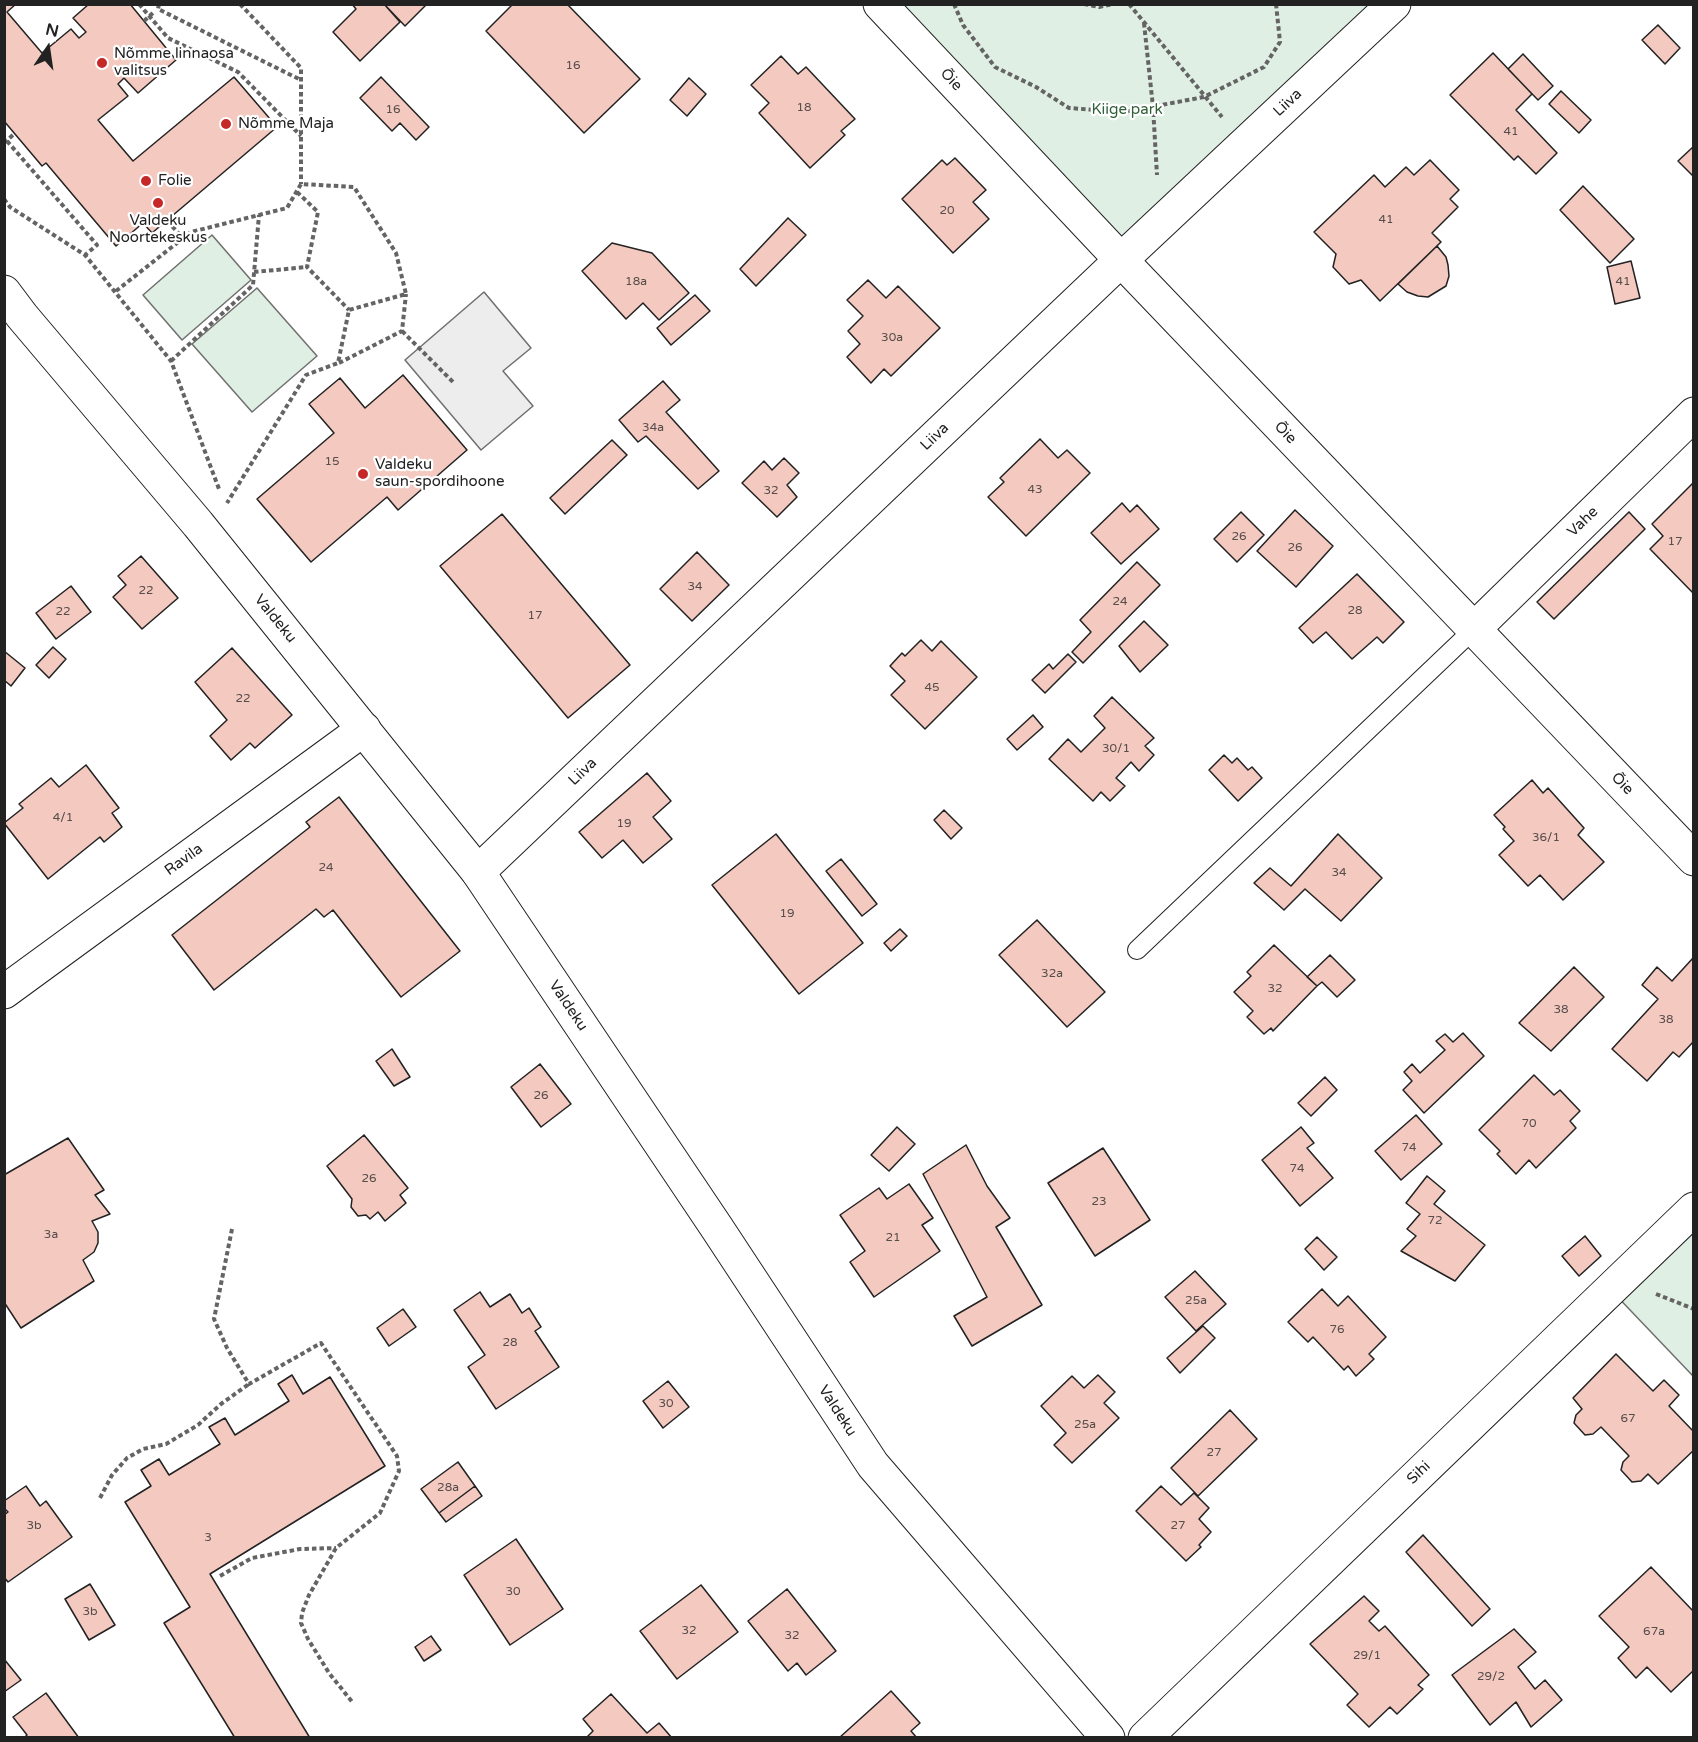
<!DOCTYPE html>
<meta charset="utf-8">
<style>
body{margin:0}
#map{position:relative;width:1698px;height:1742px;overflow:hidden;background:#fff;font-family:"Varela Round",sans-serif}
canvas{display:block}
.frame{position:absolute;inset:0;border:6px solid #222;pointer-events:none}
.north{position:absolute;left:18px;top:18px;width:60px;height:60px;-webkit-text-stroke:4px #fff;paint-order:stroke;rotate:13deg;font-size:16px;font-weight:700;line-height:24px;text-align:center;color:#222}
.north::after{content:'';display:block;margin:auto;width:21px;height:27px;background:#222;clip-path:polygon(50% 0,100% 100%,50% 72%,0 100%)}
</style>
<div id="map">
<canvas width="1698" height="1742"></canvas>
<div class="frame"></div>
<div class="north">N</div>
</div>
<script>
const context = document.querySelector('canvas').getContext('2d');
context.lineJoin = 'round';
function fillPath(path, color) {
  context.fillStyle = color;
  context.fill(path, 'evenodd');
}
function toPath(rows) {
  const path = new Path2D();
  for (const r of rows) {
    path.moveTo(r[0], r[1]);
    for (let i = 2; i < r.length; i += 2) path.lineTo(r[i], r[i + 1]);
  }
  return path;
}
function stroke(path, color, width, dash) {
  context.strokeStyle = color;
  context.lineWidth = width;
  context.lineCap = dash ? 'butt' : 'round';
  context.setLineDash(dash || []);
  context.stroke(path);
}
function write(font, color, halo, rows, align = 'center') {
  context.font = font + ' "Varela Round",sans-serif';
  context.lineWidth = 4.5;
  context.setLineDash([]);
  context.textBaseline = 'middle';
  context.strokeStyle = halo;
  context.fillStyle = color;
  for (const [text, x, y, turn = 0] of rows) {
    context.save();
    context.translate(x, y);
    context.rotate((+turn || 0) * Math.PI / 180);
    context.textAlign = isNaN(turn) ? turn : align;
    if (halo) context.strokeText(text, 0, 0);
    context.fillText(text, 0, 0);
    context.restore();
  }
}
const green = toPath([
 [880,5,1394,5,1121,260,880,5],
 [212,235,251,280,182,340,143,295,212,235],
 [257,288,317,356,252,412,192,344,257,288],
 [1693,1209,1693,1376,1610,1289,1693,1209]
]);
fillPath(green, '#e0efe3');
stroke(green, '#6f6f6f', 1.5);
const parking = toPath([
 [484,292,531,348,503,371,533,406,481,450,405,360,484,292]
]);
fillPath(parking, '#ededed');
stroke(parking, '#6f6f6f', 1.5);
const building = toPath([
 [4,4,16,4,7,12,42,53,71,29,79,38,86,32,73,18,89,4,130,4,176,60,138,93,124,78,118,84,128,96,98,120,133,161,234,77,277,127,152,233,143,223,116,246,46,163,42,166,4,121,4,4],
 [352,4,384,4,400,22,360,61,333,32,356,9,352,4],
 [384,4,427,4,405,26,384,4],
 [513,4,567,4,640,79,584,133,486,31,513,4],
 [1658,25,1680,48,1665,64,1642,40,1658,25],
 [1493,53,1532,94,1516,110,1557,153,1536,174,1518,156,1514,160,1450,95,1493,53],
 [1523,54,1553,86,1538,100,1508,69,1523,54],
 [781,56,798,74,806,67,855,119,841,131,845,135,810,168,759,113,769,103,751,85,781,56],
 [381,77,429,127,416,140,400,123,392,131,360,98,381,77],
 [689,78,706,94,687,116,670,100,689,78],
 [1561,91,1591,120,1579,133,1549,104,1561,91],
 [1694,146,1694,177,1678,161,1694,146],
 [955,158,986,190,973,202,989,219,953,253,902,199,942,160,947,165,955,158],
 [1430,160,1459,190,1450,199,1458,207,1432,233,1441,242,1380,301,1361,280,1349,284,1333,267,1336,254,1314,232,1374,175,1385,187,1406,167,1414,175,1430,160],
 [1583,186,1634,239,1610,263,1560,210,1583,186],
 [788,218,806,235,756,286,740,269,788,218],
 [612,243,652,253,689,293,659,320,643,303,626,319,582,271,612,243],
 [1437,246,1446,257,1448,265,1449,276,1446,286,1428,297,1418,296,1407,292,1398,284,1437,246],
 [1631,261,1640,298,1615,304,1607,267,1631,261],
 [868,280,886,298,898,286,940,328,891,376,884,369,871,383,847,357,860,344,848,331,863,316,847,300,868,280],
 [695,295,710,311,671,345,657,328,695,295],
 [403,375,467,450,398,510,387,497,311,562,257,499,334,433,309,404,340,378,365,408,403,375],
 [663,381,680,400,666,412,719,471,698,489,646,436,638,442,619,420,663,381],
 [1040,439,1058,458,1067,450,1090,473,1026,536,988,497,1004,482,1000,478,1040,439],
 [612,440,627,455,565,514,550,498,612,440],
 [784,458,799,473,787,485,797,497,777,517,742,483,764,461,772,470,784,458],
 [1694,482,1694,594,1650,549,1663,536,1652,524,1694,482],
 [1122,503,1130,512,1137,505,1159,529,1121,564,1091,533,1122,503],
 [1295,510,1333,546,1296,587,1257,551,1295,510],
 [1241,512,1264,535,1237,562,1214,539,1241,512],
 [1629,512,1645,529,1554,619,1537,602,1629,512],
 [502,514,630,665,568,718,440,566,502,514],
 [697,552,729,585,692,621,660,589,697,552],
 [141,556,178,598,142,629,113,597,126,585,118,576,141,556],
 [1137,562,1160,585,1083,663,1072,652,1091,632,1080,620,1137,562],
 [1357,574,1404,622,1383,643,1377,637,1352,659,1326,632,1313,643,1299,628,1357,574],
 [71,586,91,612,56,639,36,613,71,586],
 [1144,621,1168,645,1140,672,1119,646,1144,621],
 [921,640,932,651,941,641,977,677,925,729,891,695,905,681,890,666,902,653,905,656,921,640],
 [53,647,66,659,49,678,36,665,53,647],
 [232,648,292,715,255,748,250,743,231,760,210,736,227,720,195,682,232,648],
 [4,651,25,668,11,686,4,680,4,651],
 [1068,654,1076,662,1045,693,1032,680,1049,664,1053,669,1068,654],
 [1112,697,1154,738,1145,746,1154,755,1139,771,1131,762,1116,778,1125,786,1110,801,1101,792,1093,801,1049,759,1068,739,1081,752,1105,728,1094,716,1112,697],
 [1033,715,1043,727,1017,750,1007,739,1033,715],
 [1224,755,1232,763,1237,758,1248,770,1252,767,1262,778,1238,801,1209,770,1224,755],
 [86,765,119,808,112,813,122,827,104,842,100,837,48,879,4,823,23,808,19,804,51,778,59,787,86,765],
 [647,773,671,801,653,817,672,839,643,863,623,840,602,858,579,832,647,773],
 [1532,780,1543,793,1548,788,1584,828,1578,835,1604,862,1563,900,1540,875,1528,886,1499,855,1514,841,1503,829,1505,827,1494,815,1532,780],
 [339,797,460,951,401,997,333,910,324,917,316,909,214,990,172,935,310,827,306,822,339,797],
 [944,810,962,828,951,839,934,820,944,810],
 [776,834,863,943,799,994,712,885,776,834],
 [1338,834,1382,878,1341,921,1305,889,1284,910,1254,883,1270,868,1291,886,1338,834],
 [841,859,877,904,862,916,826,871,841,859],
 [1037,920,1105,992,1067,1027,999,955,1037,920],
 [900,929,907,936,891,951,884,943,900,929],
 [1274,945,1317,986,1273,1031,1271,1028,1264,1034,1247,1017,1253,1011,1234,992,1251,976,1247,972,1274,945],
 [1330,955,1355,980,1337,997,1322,982,1317,986,1307,977,1330,955],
 [1693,958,1694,1041,1679,1057,1673,1052,1647,1081,1612,1049,1658,999,1642,985,1657,967,1672,981,1693,958],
 [1574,967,1604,997,1551,1051,1519,1023,1574,967],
 [1463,1033,1484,1056,1424,1113,1403,1090,1412,1081,1404,1072,1412,1064,1420,1073,1445,1050,1436,1041,1445,1034,1453,1042,1463,1033],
 [392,1049,410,1077,394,1086,376,1061,392,1049],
 [540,1064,571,1104,541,1127,511,1087,540,1064],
 [1534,1075,1554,1095,1560,1090,1580,1111,1570,1121,1576,1128,1536,1168,1529,1160,1516,1174,1497,1154,1500,1151,1479,1130,1534,1075],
 [1325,1077,1337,1090,1311,1116,1298,1103,1325,1077],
 [1416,1115,1442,1144,1401,1180,1375,1151,1416,1115],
 [897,1127,915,1144,889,1171,871,1155,897,1127],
 [1301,1127,1314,1143,1307,1148,1333,1178,1300,1206,1262,1160,1301,1127],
 [364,1135,408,1188,400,1195,406,1203,385,1221,378,1212,370,1219,366,1215,358,1216,351,1207,352,1199,327,1166,364,1135],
 [68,1138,104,1190,95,1195,110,1214,92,1221,98,1232,98,1243,94,1252,83,1260,94,1281,21,1328,4,1302,4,1175,68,1138],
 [966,1145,987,1186,1010,1218,996,1227,1042,1305,972,1346,954,1316,987,1297,923,1174,966,1145],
 [1103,1148,1150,1220,1095,1256,1048,1183,1103,1148],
 [1427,1176,1445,1191,1434,1204,1485,1245,1455,1281,1401,1251,1416,1236,1407,1229,1420,1214,1406,1203,1427,1176],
 [909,1184,933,1218,922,1225,940,1251,874,1297,850,1262,865,1251,840,1215,879,1188,887,1199,909,1184],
 [1585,1236,1601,1256,1579,1276,1562,1256,1585,1236],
 [1317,1237,1337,1257,1324,1270,1305,1249,1317,1237],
 [1195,1271,1226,1304,1196,1331,1165,1297,1195,1271],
 [1322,1289,1338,1306,1348,1296,1386,1337,1369,1354,1374,1359,1356,1376,1348,1366,1344,1370,1313,1337,1308,1342,1288,1322,1322,1289],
 [480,1292,490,1307,510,1294,522,1313,529,1308,541,1327,535,1331,559,1367,496,1409,468,1367,485,1355,454,1310,480,1292],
 [403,1309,416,1327,389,1346,377,1328,403,1309],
 [1203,1326,1215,1338,1180,1373,1167,1358,1203,1326],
 [1616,1354,1653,1391,1664,1380,1679,1395,1669,1406,1694,1432,1694,1450,1658,1484,1648,1474,1641,1481,1632,1482,1621,1470,1623,1462,1629,1456,1601,1427,1593,1434,1585,1435,1574,1423,1576,1415,1582,1409,1573,1398,1616,1354],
 [292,1375,303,1394,330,1377,385,1466,210,1574,310,1738,235,1738,164,1623,190,1607,125,1502,151,1486,141,1470,159,1459,169,1475,220,1444,209,1427,225,1418,235,1435,289,1401,278,1384,292,1375],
 [1098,1375,1115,1392,1104,1403,1119,1418,1072,1463,1054,1445,1066,1433,1041,1406,1072,1376,1084,1388,1098,1375],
 [668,1381,689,1407,663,1428,643,1401,668,1381],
 [1230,1410,1257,1439,1198,1496,1171,1468,1230,1410],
 [458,1462,475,1486,439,1513,421,1489,458,1462],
 [26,1486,40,1506,46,1501,72,1537,8,1582,4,1577,4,1515,8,1512,4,1508,4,1501,26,1486],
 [475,1486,482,1496,446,1522,439,1513,475,1486],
 [1161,1486,1181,1505,1194,1493,1209,1508,1199,1519,1211,1532,1199,1545,1201,1547,1186,1561,1136,1511,1161,1486],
 [1423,1535,1490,1609,1472,1626,1406,1552,1423,1535],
 [516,1539,563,1609,510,1645,464,1575,516,1539],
 [1651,1567,1694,1612,1694,1670,1671,1692,1647,1667,1636,1678,1618,1658,1629,1647,1599,1616,1651,1567],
 [90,1584,115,1625,89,1640,65,1599,90,1584],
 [701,1585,738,1632,677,1679,640,1631,701,1585],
 [787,1589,836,1651,806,1675,797,1663,788,1671,748,1621,787,1589],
 [1364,1596,1379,1611,1369,1621,1379,1631,1385,1626,1429,1675,1418,1685,1423,1689,1397,1714,1390,1707,1369,1727,1347,1705,1358,1694,1310,1644,1364,1596],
 [1514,1629,1536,1652,1518,1667,1535,1689,1545,1680,1562,1700,1531,1727,1516,1702,1490,1725,1452,1675,1514,1629],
 [431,1636,441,1650,424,1661,415,1647,431,1636],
 [4,1659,21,1680,4,1692,4,1659],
 [891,1691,920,1723,911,1731,917,1738,839,1738,891,1691],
 [46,1693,79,1738,24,1738,27,1735,13,1717,46,1693],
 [611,1694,647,1733,659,1723,672,1738,586,1738,593,1731,583,1719,611,1694]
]);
fillPath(building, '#f3c9c0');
stroke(building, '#222', 1.5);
const service = toPath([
 [1137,950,1473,630]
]);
const minor = toPath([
 [1473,630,1694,414],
 [478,872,1121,260,1394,4],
 [4,992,364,729],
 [1145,1738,1694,1209]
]);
const tertiary = toPath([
 [880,4,1121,260,1694,859],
 [4,292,22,316,198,524,478,872,717,1228,873,1465,1108,1738]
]);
stroke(service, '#222', 20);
stroke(minor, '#222', 35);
stroke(tertiary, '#222', 35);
stroke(toPath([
 [139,4,168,38,238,72,301,136],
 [159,4,158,9,301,80],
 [240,4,301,68,301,184],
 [954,4,963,25,995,67,1036,87,1069,108,1124,112,1204,97,1264,67,1280,42,1276,4],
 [1084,4,1099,7,1113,4],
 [1129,4,1222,117],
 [1144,23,1153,107,1157,175],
 [7,141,97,245,85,255],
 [4,143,15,133],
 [297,192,318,212,307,267,349,310],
 [4,199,10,207,85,255,171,361,219,489],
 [167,221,183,238],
 [254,272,307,267],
 [116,291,191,232,287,208,301,184,354,187,396,253,406,294,349,310,338,363,306,375,227,503],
 [402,331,454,383],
 [171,361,253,285,259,215],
 [339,363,402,331,406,294],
 [232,1229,214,1319,227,1348,249,1384,321,1343,397,1456,399,1471,380,1513,336,1548,309,1595,302,1613,301,1623,308,1639,329,1673,353,1703],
 [1656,1294,1694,1309],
 [100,1498,112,1475,127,1458,143,1449,166,1444,198,1425,221,1404,249,1384],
 [220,1576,252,1558,300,1549,336,1548]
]), '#646464', 4, [4.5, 3]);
stroke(service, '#fff', 18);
stroke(minor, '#fff', 33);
stroke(tertiary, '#fff', 33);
stroke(toPath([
 [144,21,155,11]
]), '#646464', 4, [4.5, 3]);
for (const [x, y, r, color] of [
 [102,63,6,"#c62828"],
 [226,124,6,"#c62828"],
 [146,181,6,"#c62828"],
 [158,203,6,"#c62828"],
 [363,474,6,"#c62828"]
]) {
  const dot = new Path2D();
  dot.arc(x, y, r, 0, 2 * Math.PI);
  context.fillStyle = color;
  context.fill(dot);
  stroke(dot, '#fff', 2);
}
write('12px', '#564c4a', null, [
 ["16",573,66],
 ["18",804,108],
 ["16",393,110],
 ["41",1511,132],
 ["20",947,211],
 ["41",1386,220],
 ["18a",636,282],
 ["41",1623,282],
 ["30a",892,338],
 ["34a",653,428],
 ["15",332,462],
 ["43",1035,490],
 ["32",771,491],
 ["26",1239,537],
 ["17",1675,542],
 ["26",1295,548],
 ["34",695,587],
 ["22",146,591],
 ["24",1120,602],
 ["28",1355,611],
 ["22",63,612],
 ["17",535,616],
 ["45",932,688],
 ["22",243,699],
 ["30/1",1116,749],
 ["4/1",63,818],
 ["19",624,824],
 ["36/1",1546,838],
 ["24",326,868],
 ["34",1339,873],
 ["19",787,914],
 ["32a",1052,974],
 ["32",1275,989],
 ["38",1561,1010],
 ["38",1666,1020],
 ["26",541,1096],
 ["70",1529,1124],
 ["74",1409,1148],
 ["74",1297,1169],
 ["26",369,1179],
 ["23",1099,1202],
 ["72",1435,1221],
 ["3a",51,1235],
 ["21",893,1238],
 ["25a",1196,1301],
 ["76",1337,1330],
 ["28",510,1343],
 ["30",666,1404],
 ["67",1628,1419],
 ["25a",1085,1425],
 ["27",1214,1453],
 ["28a",448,1488],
 ["3b",34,1526],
 ["27",1178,1526],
 ["3",208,1538],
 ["30",513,1592],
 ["3b",90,1612],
 ["32",689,1631],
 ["67a",1654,1632],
 ["32",792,1636],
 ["29/1",1367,1656],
 ["29/2",1491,1677]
]);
write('15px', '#222', '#fff', [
 ["Nõmme linnaosa",114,54],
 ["valitsus",114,71],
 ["Nõmme Maja",238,124],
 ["Folie",158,181],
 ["Valdeku",158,221,"center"],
 ["Noortekeskus",158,238,"center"],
 ["Valdeku",375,465],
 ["saun-spordihoone",375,482]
], 'left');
write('15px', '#222', '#fff', [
 ["Õie",951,80,47],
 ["Liiva",1288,103,-43],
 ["Õie",1285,433,46],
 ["Liiva",935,437,-44],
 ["Vahe",1583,522,-44],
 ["Valdeku",275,619,51],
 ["Liiva",583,772,-44],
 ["Õie",1622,784,46],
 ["Ravila",184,860,-36],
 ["Valdeku",568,1006,56],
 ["Valdeku",837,1411,57],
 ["Sihi",1419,1473,-44]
]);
write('15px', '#2f5e38', '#fff', [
 ["Kiige park",1127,110]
]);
</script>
